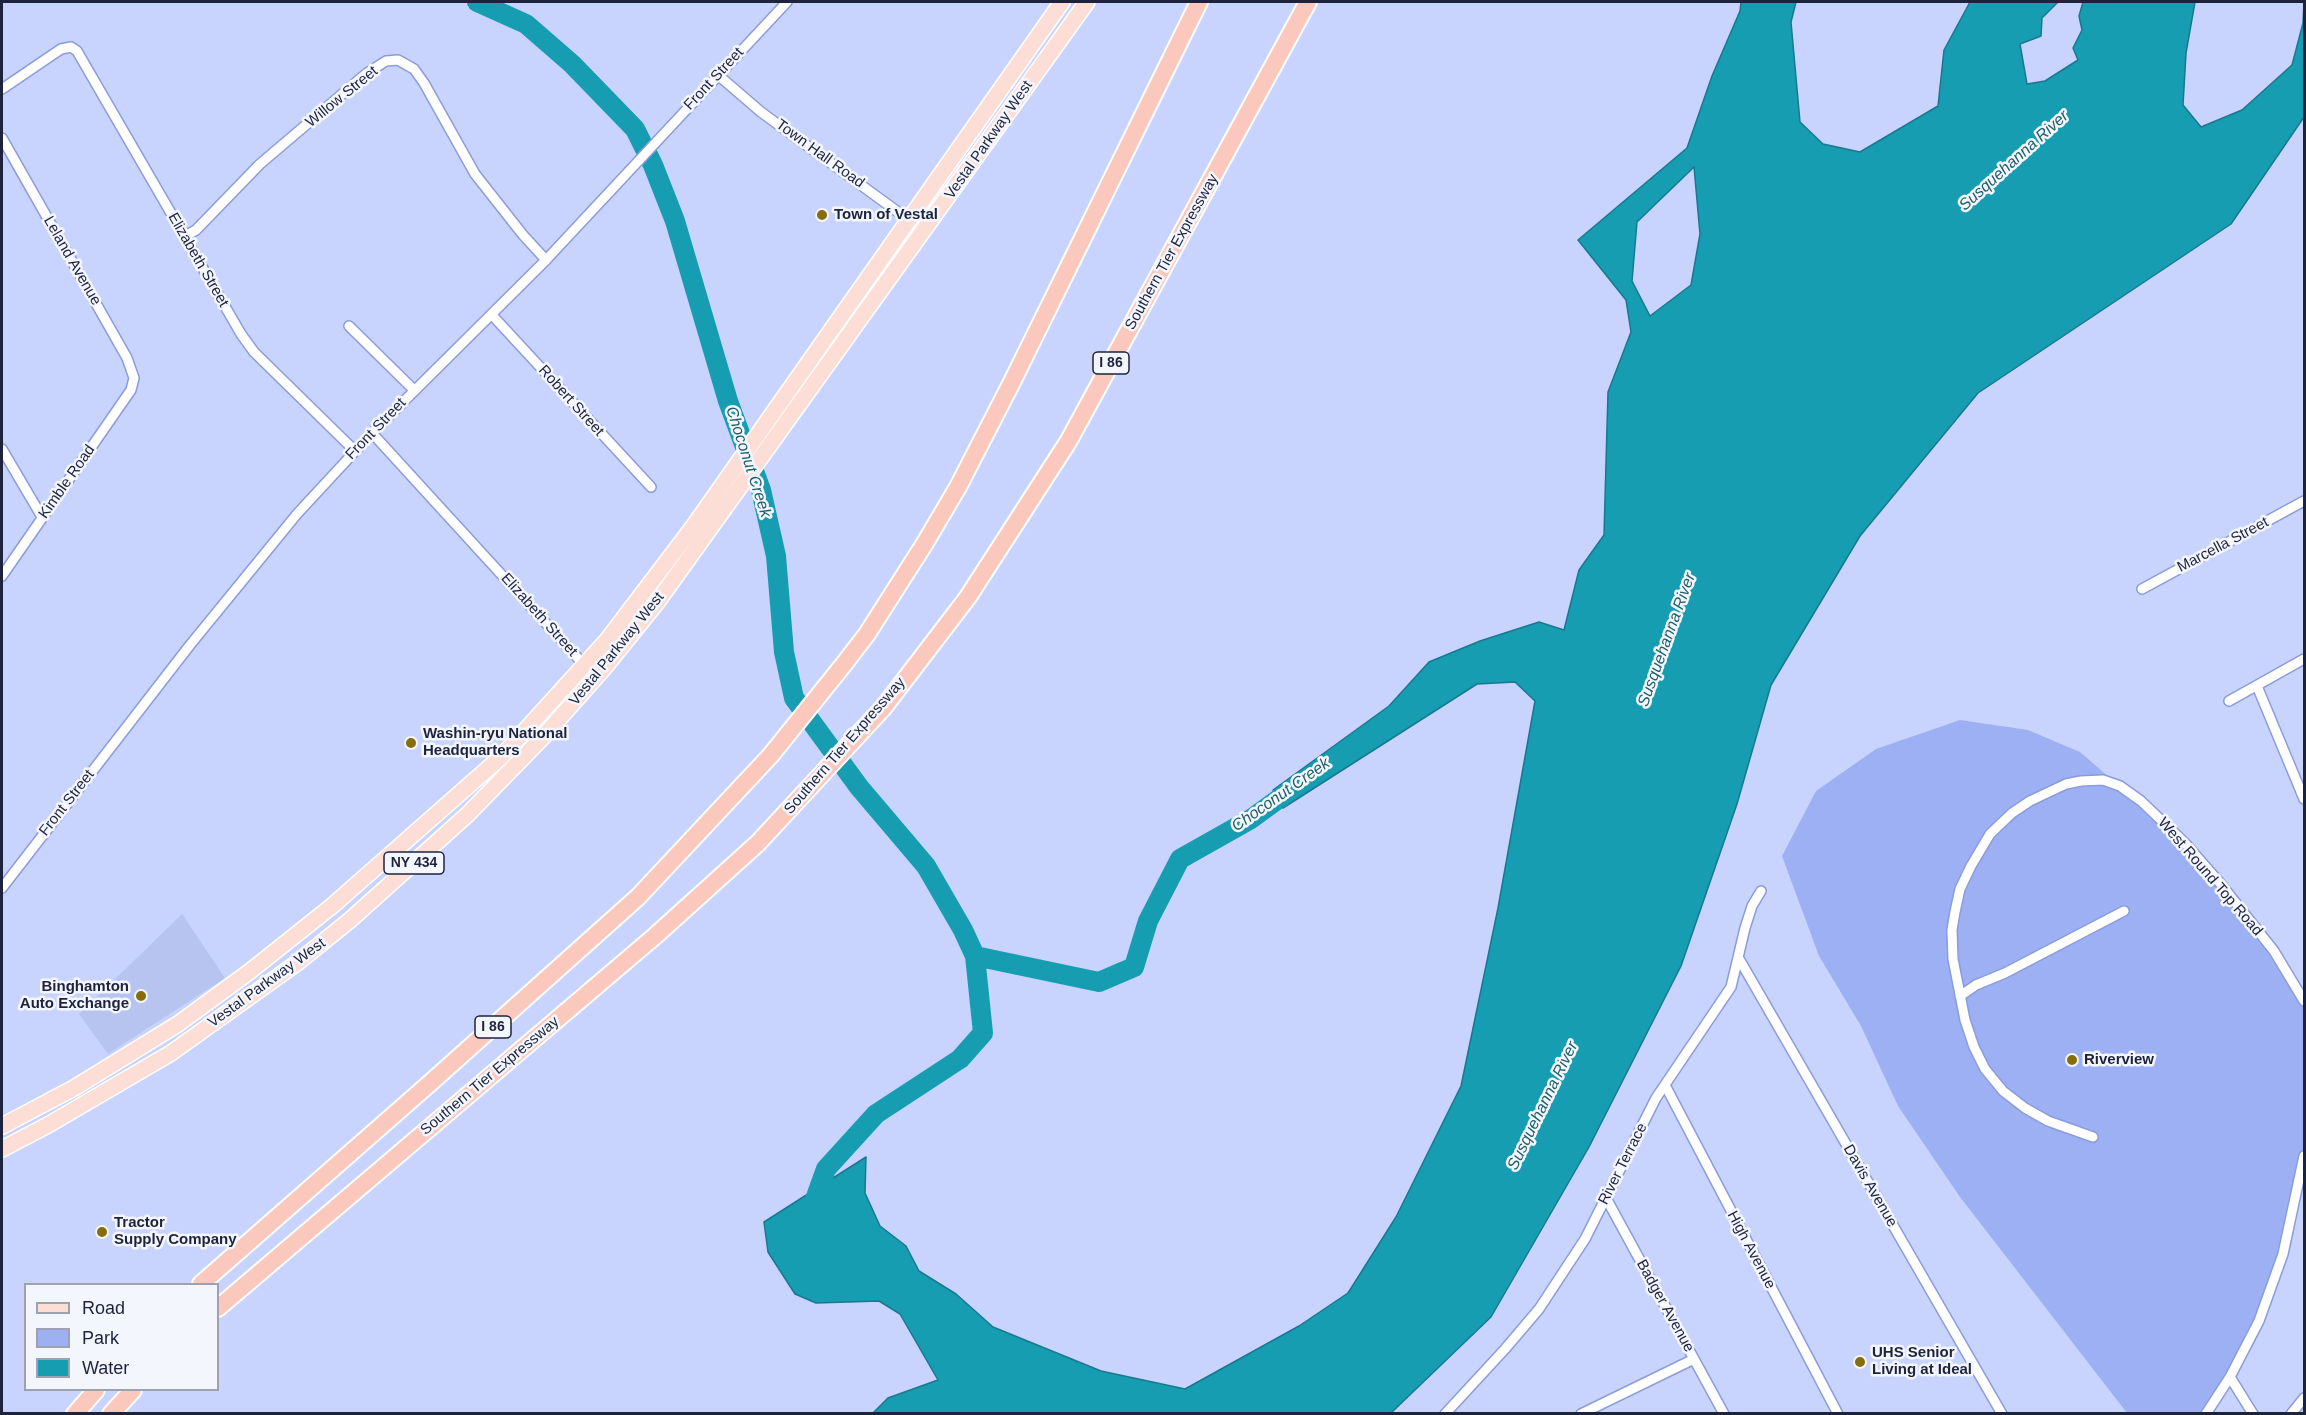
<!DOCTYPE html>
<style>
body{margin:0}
#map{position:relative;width:2306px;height:1415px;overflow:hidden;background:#c8d4fd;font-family:Helvetica,sans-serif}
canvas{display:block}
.frame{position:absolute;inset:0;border:3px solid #1d233d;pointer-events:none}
.legend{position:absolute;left:24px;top:1283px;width:195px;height:108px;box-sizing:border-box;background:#f4f6fd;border:2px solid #9ea2b0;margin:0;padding:8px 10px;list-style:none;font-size:18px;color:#1d233d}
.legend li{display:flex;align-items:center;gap:12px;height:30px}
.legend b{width:30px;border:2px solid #9ea2b0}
</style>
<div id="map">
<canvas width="2306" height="1415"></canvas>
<div class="frame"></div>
<ul class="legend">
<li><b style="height:8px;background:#fcded7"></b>Road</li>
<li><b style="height:16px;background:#9db0f4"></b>Park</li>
<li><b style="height:16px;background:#169db2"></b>Water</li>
</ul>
</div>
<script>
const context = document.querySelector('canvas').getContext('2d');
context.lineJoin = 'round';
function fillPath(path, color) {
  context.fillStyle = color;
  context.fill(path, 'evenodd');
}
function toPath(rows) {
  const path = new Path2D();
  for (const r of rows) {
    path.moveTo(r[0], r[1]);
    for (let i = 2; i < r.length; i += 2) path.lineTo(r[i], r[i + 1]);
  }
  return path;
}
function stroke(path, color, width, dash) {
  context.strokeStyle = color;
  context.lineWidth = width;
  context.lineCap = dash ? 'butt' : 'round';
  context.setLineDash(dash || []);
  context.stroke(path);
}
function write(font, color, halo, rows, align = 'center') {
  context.font = font + ' Helvetica,sans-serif';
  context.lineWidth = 5;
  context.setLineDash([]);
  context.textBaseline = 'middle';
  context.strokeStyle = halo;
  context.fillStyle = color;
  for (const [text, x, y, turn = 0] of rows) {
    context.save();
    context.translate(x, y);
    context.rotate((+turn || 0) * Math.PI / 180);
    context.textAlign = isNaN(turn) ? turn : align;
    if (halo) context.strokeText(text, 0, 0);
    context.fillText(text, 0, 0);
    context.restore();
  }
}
fillPath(toPath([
 [182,914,225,978,108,1054,79,1014]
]), '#b7c4f0');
fillPath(toPath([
 [1960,720,2028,730,2080,752,2184,842,2274,951,2304,1003,2304,1156,2283,1254,2230,1377,2204,1413,2127,1413,1960,1197,1898,1106,1861,1026,1819,956,1782,856,1816,791,1876,749]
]), '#9db0f4');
const water = toPath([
 [1741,2,1796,2,1791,22,1800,122,1823,144,1860,152,1938,106,1944,50,1970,2,2058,2,2042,18,2041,36,2020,44,2027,84,2045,81,2078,60,2073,48,2082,30,2079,16,2083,2,2195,2,2186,53,2183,105,2201,127,2242,110,2292,65,2303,23,2304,2,2304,117,2231,224,1978,393,1860,536,1771,685,1737,804,1681,966,1589,1147,1491,1317,1391,1413,873,1413,888,1398,938,1380,900,1314,879,1301,816,1303,795,1294,768,1252,764,1222,866,1157,865,1193,880,1226,906,1246,919,1271,956,1294,993,1327,1101,1371,1185,1389,1299,1326,1348,1293,1396,1217,1461,1086,1498,908,1535,701,1515,682,1477,684,1283,808,1273,790,1389,706,1429,662,1480,641,1539,622,1564,630,1579,570,1604,535,1608,392,1631,332,1626,300,1578,240,1687,148,1712,76,1740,11,1741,2],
 [1694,167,1700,234,1691,285,1650,316,1632,281,1637,222,1694,167]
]);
fillPath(water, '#169db2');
stroke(water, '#18788f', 1.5);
stroke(toPath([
 [477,2,526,24,572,64,635,129,653,165,675,221,728,401,761,490,776,556,784,652,794,698,859,787,926,866,963,930,975,956,1099,982,1134,967,1148,921,1180,859,1251,819,1299,784],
 [816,1209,813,1205,826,1169,876,1114,960,1059,983,1033,975,956]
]), '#169db2', 20);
const street = toPath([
 [718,75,761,112,924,231],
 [2,89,61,49,71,47,77,51,241,334,254,352,355,451],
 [2,138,127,358,134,378,131,390,2,576],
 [184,237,196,230,260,164,367,73,386,61,398,60,414,69,424,83,475,174,523,235,546,260],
 [492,315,651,487],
 [349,326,414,390],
 [372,433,585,666],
 [2,449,42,517],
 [2142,589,2304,501],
 [2257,686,2304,799],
 [2229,701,2304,659],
 [2,888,190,645,297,514,372,433,546,260,787,2],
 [1738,957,2002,1414],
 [1960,996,1976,985,2005,973,2124,911],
 [1665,1085,1838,1414],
 [2093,1137,2048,1121,2025,1108,2003,1091,1985,1069,1974,1047,1965,1020,1953,959,1952,930,1955,912,1960,889,1971,866,1990,834,2012,813,2030,801,2066,784,2081,781,2103,780,2120,786,2141,801,2184,842,2220,883,2274,951,2304,1001],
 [1606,1198,1724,1414],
 [2230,1377,2253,1414],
 [1445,1414,1505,1349,1539,1309,1585,1239,1656,1098,1731,987,1745,928,1752,906,1761,891],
 [1581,1414,1694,1359],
 [2206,1414,2230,1377,2259,1321,2283,1254,2304,1156],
 [2291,1414,2304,1398]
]);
const primary = toPath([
 [2,1126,74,1088,178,1024,249,972,332,906,501,757,608,639,693,527,1062,2],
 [2,1149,48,1125,171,1053,297,963,350,920,467,815,542,738,604,668,658,601,1087,2]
]);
const highway = toPath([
 [201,1284,429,1084,638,897,771,755,844,664,867,634,925,543,958,487,1012,382,1199,2],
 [218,1308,655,936,758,843,884,707,968,597,1068,442,1308,2],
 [75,1414,96,1390],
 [111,1414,133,1390]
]);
stroke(street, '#8b9cdd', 12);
stroke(primary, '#fff', 18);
stroke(highway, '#fff', 20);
stroke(street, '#fff', 9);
stroke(primary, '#fcded7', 15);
stroke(highway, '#fac8bd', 16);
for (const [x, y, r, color] of [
 [822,215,6,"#866d0b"],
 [411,743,6,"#866d0b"],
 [141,996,6,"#866d0b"],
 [2072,1060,6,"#866d0b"],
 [102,1232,6,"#866d0b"],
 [1860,1362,6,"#866d0b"]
]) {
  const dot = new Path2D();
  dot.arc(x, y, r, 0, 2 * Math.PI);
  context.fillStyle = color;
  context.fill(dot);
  stroke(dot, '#f4f6fd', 2);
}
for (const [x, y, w] of [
 [1111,363,36],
 [414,863,60],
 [493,1027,36]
]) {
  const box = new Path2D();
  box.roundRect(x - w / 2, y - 11, w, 22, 4.5);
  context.fillStyle = '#f4f6fd';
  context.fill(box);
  stroke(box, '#1d233d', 1.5);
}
write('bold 14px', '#1d233d', null, [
 ["I 86",1111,363],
 ["NY 434",414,863],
 ["I 86",493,1027]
]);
write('15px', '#1d233d', '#f4f6fd', [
 ["Front Street",714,79,-47],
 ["Willow Street",342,97,-39],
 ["Vestal Parkway West",989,140,-55],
 ["Town Hall Road",820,154,36],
 ["Southern Tier Expressway",1172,252,-61],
 ["Elizabeth Street",198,260,60],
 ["Leland Avenue",72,261,60],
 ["Robert Street",571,401,48],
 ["Front Street",376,429,-46],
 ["Kimble Road",67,482,-55],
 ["Marcella Street",2223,545,-28],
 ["Elizabeth Street",539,615,48],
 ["Vestal Parkway West",617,649,-51],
 ["Southern Tier Expressway",845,746,-49],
 ["Front Street",67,803,-52],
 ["West Round Top Road",2210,877,49],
 ["Vestal Parkway West",267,983,-36],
 ["Southern Tier Expressway",490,1076,-40],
 ["River Terrace",1623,1164,-63],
 ["Davis Avenue",1870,1186,60],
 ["High Avenue",1751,1250,62],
 ["Badger Avenue",1665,1306,61]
]);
write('bold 15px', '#1d233d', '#f4f6fd', [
 ["Town of Vestal",834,215],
 ["Washin-ryu National",423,734],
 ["Headquarters",423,751],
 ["Binghamton",129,987,"right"],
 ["Auto Exchange",129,1004,"right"],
 ["Riverview",2084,1060],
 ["Tractor",114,1223],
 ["Supply Company",114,1240],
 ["UHS Senior",1872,1353],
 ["Living at Ideal",1872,1370]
], 'left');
write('italic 16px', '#1f5f6a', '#f4f6fd', [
 ["Susquehanna River",2014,161,-42],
 ["Choconut Creek",748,462,72],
 ["Susquehanna River",1667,640,-70],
 ["Choconut Creek",1281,795,-35],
 ["Susquehanna River",1543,1106,-64]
]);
</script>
